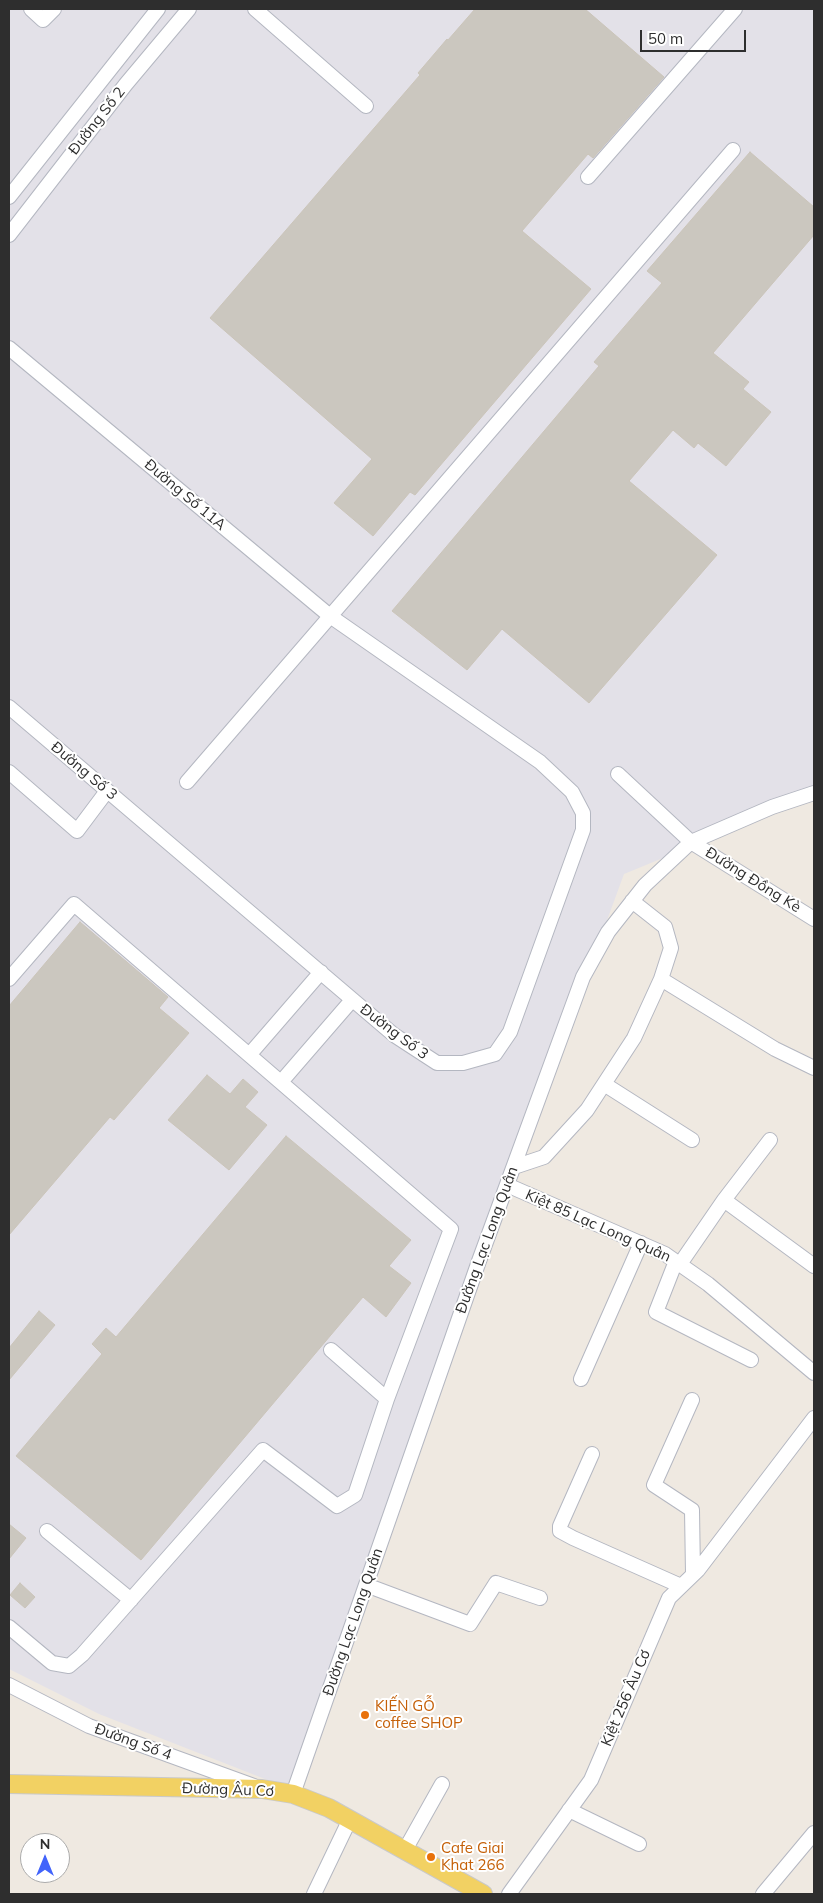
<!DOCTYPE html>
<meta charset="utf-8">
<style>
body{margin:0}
#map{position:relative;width:823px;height:1903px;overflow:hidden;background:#efe9e1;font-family:Mulish,sans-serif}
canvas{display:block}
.frame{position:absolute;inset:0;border:10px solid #2e2e2e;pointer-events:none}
.north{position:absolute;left:20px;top:1833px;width:50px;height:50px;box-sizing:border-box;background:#fff;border:1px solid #ababab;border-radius:50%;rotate:0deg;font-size:14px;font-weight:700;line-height:20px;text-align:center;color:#2e2e2e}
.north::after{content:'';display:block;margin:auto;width:18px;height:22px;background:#4264fb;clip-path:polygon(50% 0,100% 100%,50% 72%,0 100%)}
.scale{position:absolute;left:640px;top:30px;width:106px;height:22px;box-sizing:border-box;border:2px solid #2e2e2e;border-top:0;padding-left:6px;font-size:15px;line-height:18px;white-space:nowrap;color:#2e2e2e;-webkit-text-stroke:4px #fff;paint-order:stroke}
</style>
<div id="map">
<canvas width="823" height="1903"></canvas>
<div class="frame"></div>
<div class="north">N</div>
<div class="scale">50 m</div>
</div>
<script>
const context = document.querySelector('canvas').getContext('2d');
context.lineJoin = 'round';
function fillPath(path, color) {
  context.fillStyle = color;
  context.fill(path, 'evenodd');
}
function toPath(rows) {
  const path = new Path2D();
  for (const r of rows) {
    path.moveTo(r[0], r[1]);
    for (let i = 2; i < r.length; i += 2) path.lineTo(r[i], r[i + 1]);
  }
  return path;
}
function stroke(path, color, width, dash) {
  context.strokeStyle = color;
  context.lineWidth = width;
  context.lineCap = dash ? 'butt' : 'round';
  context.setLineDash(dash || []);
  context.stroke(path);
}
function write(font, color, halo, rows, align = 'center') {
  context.font = font + ' Mulish,sans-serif';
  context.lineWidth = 4;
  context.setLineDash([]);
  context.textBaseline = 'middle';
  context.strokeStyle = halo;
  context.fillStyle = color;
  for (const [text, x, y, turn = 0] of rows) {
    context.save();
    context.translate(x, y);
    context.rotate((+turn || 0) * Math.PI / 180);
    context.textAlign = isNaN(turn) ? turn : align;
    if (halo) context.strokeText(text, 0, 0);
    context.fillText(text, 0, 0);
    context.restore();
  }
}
fillPath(toPath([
 [9,9,814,9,814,796,624,874,288,1788,99,1714,9,1669]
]), '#e3e1e8');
const building = toPath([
 [475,9,585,9,664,77,593,158,588,154,522,231,591,289,415,495,410,492,373,536,334,503,372,459,210,318,420,75,418,73,447,39,448,40,475,9],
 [750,152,814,207,814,235,713,353,749,382,743,389,771,412,726,466,698,443,694,448,673,430,629,481,717,555,589,703,502,629,467,670,392,611,599,366,594,362,662,283,647,271,750,152],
 [80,922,168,997,159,1008,189,1033,114,1120,110,1117,9,1235,9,1006,80,922],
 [207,1075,230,1094,243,1079,258,1092,245,1107,267,1125,229,1170,168,1120,207,1075],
 [286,1136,411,1240,389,1266,411,1283,386,1317,363,1297,141,1560,16,1456,102,1354,92,1344,106,1328,116,1337,286,1136],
 [39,1311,55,1325,9,1380,9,1348,39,1311],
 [9,1524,26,1538,9,1559,9,1524],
 [20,1583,35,1597,25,1608,10,1595,20,1583]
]);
fillPath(building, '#cbc7bf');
stroke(building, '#cbc5ba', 1);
const minor = toPath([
 [31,9,43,20,54,9],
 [255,9,366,106],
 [588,177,735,9],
 [9,197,158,9],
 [9,235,126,84,189,9],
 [9,348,330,616,540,762,572,792,583,813,583,830,510,1032,495,1054,463,1063,437,1063,394,1035,9,707],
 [9,772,77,831,107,791],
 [618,774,691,842,814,919],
 [187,782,733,150],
 [9,979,74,904,451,1229,387,1399,355,1495,337,1506,263,1450,82,1655,69,1666,52,1663,9,1627],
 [661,979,775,1049,814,1068],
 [250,1054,321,972],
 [281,1082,352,1000],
 [604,1084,692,1140],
 [514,1167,544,1157,587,1110,634,1038,661,979,671,948,665,927,632,901],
 [507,1185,665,1254,708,1284,814,1373],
 [724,1200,814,1266],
 [676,1261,656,1312,751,1360],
 [680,1264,724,1200,770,1140],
 [331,1350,387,1399],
 [581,1379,641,1243],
 [692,1400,654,1485,692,1510,693,1574],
 [592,1454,560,1526,560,1531,573,1538,681,1586],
 [47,1531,131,1600],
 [366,1585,470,1624,496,1583,540,1598],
 [9,1685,89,1726,254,1786],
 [293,1794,479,1261,583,977,608,932,645,885,691,842,772,807,814,793],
 [569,1810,639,1844],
 [405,1850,442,1784],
 [314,1894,350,1819],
 [509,1894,591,1780,669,1598,698,1570,814,1418],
 [763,1894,814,1833]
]);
const major = toPath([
 [9,1784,262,1789,293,1794,329,1808,483,1894]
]);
stroke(minor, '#b4b7c1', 16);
stroke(major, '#c9c9c9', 20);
stroke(minor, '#fff', 14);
stroke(major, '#f2d163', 18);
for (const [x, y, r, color] of [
 [365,1715,5,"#e8710a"],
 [431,1857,5,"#e8710a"]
]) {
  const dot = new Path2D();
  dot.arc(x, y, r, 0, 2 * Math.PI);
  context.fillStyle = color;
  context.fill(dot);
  stroke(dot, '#fff', 2);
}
write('15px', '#2e2e2e', '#fff', [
 ["Đường Số 2",97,121,-52],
 ["Đường Số 11A",185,495,40],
 ["Đường Số 3",84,771,40],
 ["Đường Đồng Kè",753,880,32],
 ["Đường Số 3",394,1032,37],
 ["Kiệt 85 Lạc Long Quân",598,1226,24],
 ["Đường Lạc Long Quân",487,1240,-70],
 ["Đường Lạc Long Quân",353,1622,-71],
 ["Kiệt 256 Âu Cơ",626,1698,-67],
 ["Đường Số 4",133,1742,20],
 ["Đường Âu Cơ",228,1790,2]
]);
write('15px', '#c56008', '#fff', [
 ["KIẾN GỖ",375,1706],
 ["coffee SHOP",375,1723],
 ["Cafe Giai",441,1848],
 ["Khat 266",441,1865]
], 'left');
</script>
